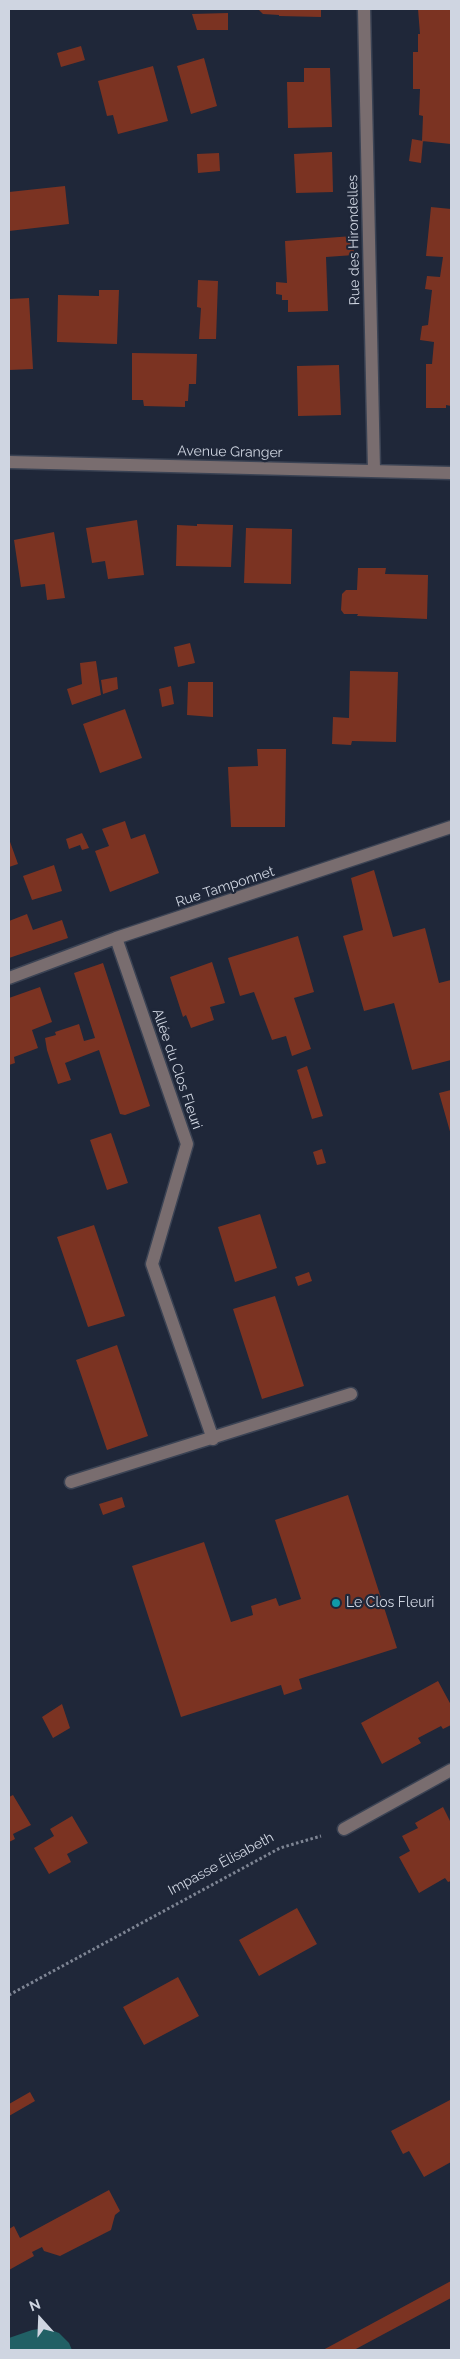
<!DOCTYPE html>
<meta charset="utf-8">
<style>
body{margin:0}
#map{position:relative;width:460px;height:2359px;overflow:hidden;background:#1f2739;font-family:Raleway,sans-serif}
canvas{display:block}
.frame{position:absolute;inset:0;border:10px solid #cfd5e1;pointer-events:none}
.north{position:absolute;left:15px;top:2294px;width:50px;height:50px;-webkit-text-stroke:4px #1f2739;paint-order:stroke;rotate:340deg;font-size:14px;font-weight:700;line-height:20px;text-align:center;color:#cfd5e1}
.north::after{content:'';display:block;margin:auto;width:18px;height:22px;background:#cfd5e1;clip-path:polygon(50% 0,100% 100%,50% 72%,0 100%)}
</style>
<div id="map">
<canvas width="460" height="2359"></canvas>
<div class="frame"></div>
<div class="north">N</div>
</div>
<script>
const context = document.querySelector('canvas').getContext('2d');
context.lineJoin = 'round';
function fillPath(path, color) {
  context.fillStyle = color;
  context.fill(path, 'evenodd');
}
function toPath(rows) {
  const path = new Path2D();
  for (const r of rows) {
    path.moveTo(r[0], r[1]);
    for (let i = 2; i < r.length; i += 2) path.lineTo(r[i], r[i + 1]);
  }
  return path;
}
function stroke(path, color, width, dash) {
  context.strokeStyle = color;
  context.lineWidth = width;
  context.lineCap = dash ? 'butt' : 'round';
  context.setLineDash(dash || []);
  context.stroke(path);
}
function write(font, color, halo, rows, align = 'center') {
  context.font = font + ' Raleway,sans-serif';
  context.lineWidth = 4.5;
  context.setLineDash([]);
  context.textBaseline = 'middle';
  context.strokeStyle = halo;
  context.fillStyle = color;
  for (const [text, x, y, turn = 0] of rows) {
    context.save();
    context.translate(x, y);
    context.rotate((+turn || 0) * Math.PI / 180);
    context.textAlign = isNaN(turn) ? turn : align;
    if (halo) context.strokeText(text, 0, 0);
    context.fillText(text, 0, 0);
    context.restore();
  }
}
fillPath(toPath([
 [46,2328,59,2333,69,2343,72,2350,9,2350,9,2338,32,2330]
]), '#216065');
fillPath(toPath([
 [258,9,321,9,321,17,279,16,279,15,263,14],
 [418,9,451,9,451,144,422,141,423,116,419,115,420,89,413,89,413,52,418,52,418,34,420,34],
 [228,13,228,30,197,30,192,14],
 [81,46,85,60,61,67,57,53],
 [204,58,217,106,191,114,177,66],
 [153,66,168,121,118,134,113,115,107,116,98,81],
 [304,68,330,68,332,127,288,128,287,82,304,82],
 [412,139,423,141,421,163,409,161],
 [332,152,333,192,296,193,294,154],
 [219,153,220,171,198,173,197,154],
 [65,186,69,224,9,231,9,192],
 [431,207,451,209,451,406,446,405,446,408,426,408,426,364,432,364,434,342,420,340,422,326,428,325,432,290,425,289,427,276,440,277,443,257,426,256],
 [353,236,354,255,326,257,328,311,288,312,288,300,282,300,282,295,276,294,276,282,287,283,285,241],
 [198,280,218,281,216,339,199,339,201,308,197,307],
 [99,290,119,290,117,344,57,342,58,295,99,296],
 [29,298,33,369,9,370,9,299],
 [132,353,197,354,196,384,189,384,188,401,185,401,185,407,144,406,143,400,132,400],
 [339,365,341,415,298,416,297,366],
 [137,520,144,575,108,579,105,561,92,563,86,528],
 [197,524,233,525,231,567,176,566,177,525,197,526],
 [246,528,292,529,291,584,244,583],
 [54,532,65,598,47,600,45,584,21,587,14,540],
 [358,568,386,568,385,574,428,575,427,619,357,616,358,614,344,614,341,610,342,594,346,590,357,590],
 [190,643,195,663,178,667,174,647],
 [96,661,101,695,72,705,67,689,82,684,80,663],
 [350,671,398,672,396,742,352,741,351,745,332,744,333,717,349,718],
 [117,677,118,689,103,694,101,680],
 [188,682,213,682,213,717,187,715],
 [171,686,174,704,162,707,159,689],
 [125,709,142,758,100,773,83,724],
 [257,749,286,749,285,827,231,827,228,767,258,766],
 [125,821,131,839,145,834,159,873,110,892,95,851,109,846,102,829],
 [82,833,89,848,82,850,80,845,69,849,66,839],
 [9,839,18,864,9,867],
 [54,865,62,891,32,900,23,876],
 [374,870,393,937,425,928,439,983,451,980,451,1060,412,1070,394,1003,364,1011,343,936,363,930,351,878],
 [27,914,33,930,62,920,68,938,9,958,9,921],
 [298,936,314,992,294,998,311,1049,292,1056,286,1036,272,1040,254,992,240,996,228,958],
 [212,962,225,1003,210,1007,214,1020,191,1028,186,1015,183,1017,170,977],
 [103,963,150,1106,125,1115,120,1114,99,1050,65,1063,71,1080,58,1084,47,1050,45,1038,56,1035,55,1032,79,1024,84,1041,95,1038,74,973],
 [40,987,52,1022,32,1030,38,1048,14,1057,15,1063,9,1065,9,998],
 [307,1066,323,1116,312,1119,297,1070],
 [451,1090,451,1135,439,1093],
 [111,1133,128,1183,107,1190,90,1140],
 [322,1149,326,1163,317,1165,313,1152],
 [260,1214,277,1268,235,1282,218,1227],
 [94,1225,125,1316,88,1327,57,1237],
 [309,1272,312,1281,298,1286,295,1277],
 [275,1296,304,1386,262,1399,233,1309],
 [117,1345,148,1436,107,1450,76,1360],
 [348,1495,397,1648,299,1679,302,1689,284,1695,281,1685,181,1717,132,1566,204,1542,231,1622,253,1615,251,1606,276,1598,279,1606,301,1599,275,1520],
 [122,1497,125,1507,103,1515,99,1504],
 [438,1681,451,1705,451,1725,443,1729,441,1726,418,1738,421,1743,382,1764,361,1723],
 [62,1704,70,1728,53,1738,42,1717],
 [13,1795,31,1825,13,1834,15,1839,9,1842,9,1797],
 [443,1807,451,1823,451,1881,448,1882,445,1878,419,1893,399,1857,410,1851,402,1836,418,1828,415,1823],
 [72,1816,88,1843,67,1854,71,1862,49,1874,34,1848,54,1836,50,1829],
 [297,1908,317,1944,259,1976,239,1940],
 [178,1977,199,2016,144,2045,123,2007],
 [30,2092,35,2101,9,2116,9,2104],
 [450,2100,451,2162,424,2177,409,2151,403,2154,391,2131],
 [109,2190,120,2211,115,2215,111,2230,60,2256,44,2251,42,2247,32,2252,34,2256,9,2270,9,2229,14,2226,20,2238],
 [451,2281,451,2298,354,2350,323,2350]
]), '#7b3322');
const minor = toPath([
 [364,9,374,470],
 [9,462,451,473],
 [116,938,187,1144,152,1264,213,1439],
 [9,978,116,938,451,827],
 [71,1482,351,1394],
 [344,1829,451,1770]
]);
stroke(minor, '#3b4354', 15);
stroke(toPath([
 [9,1995,280,1848,321,1836]
]), '#7e8594', 3, [2.5, 2.5]);
stroke(minor, '#796d6f', 12);
for (const [x, y, r, color] of [
 [336,1603,5,"#0f9aa8"]
]) {
  const dot = new Path2D();
  dot.arc(x, y, r, 0, 2 * Math.PI);
  context.fillStyle = color;
  context.fill(dot);
  stroke(dot, '#1f2739', 2);
}
write('14px', '#cfd5e1', '#1f2739', [
 ["Rue des Hirondelles",354,240,-91],
 ["Avenue Granger",230,452,1],
 ["Rue Tamponnet",225,887,-18],
 ["Allée du Clos Fleuri",177,1069,71],
 ["Impasse Élisabeth",221,1864,-28]
]);
write('14px', '#cfd5e1', '#1f2739', [
 ["Le Clos Fleuri",346,1603]
], 'left');
</script>
